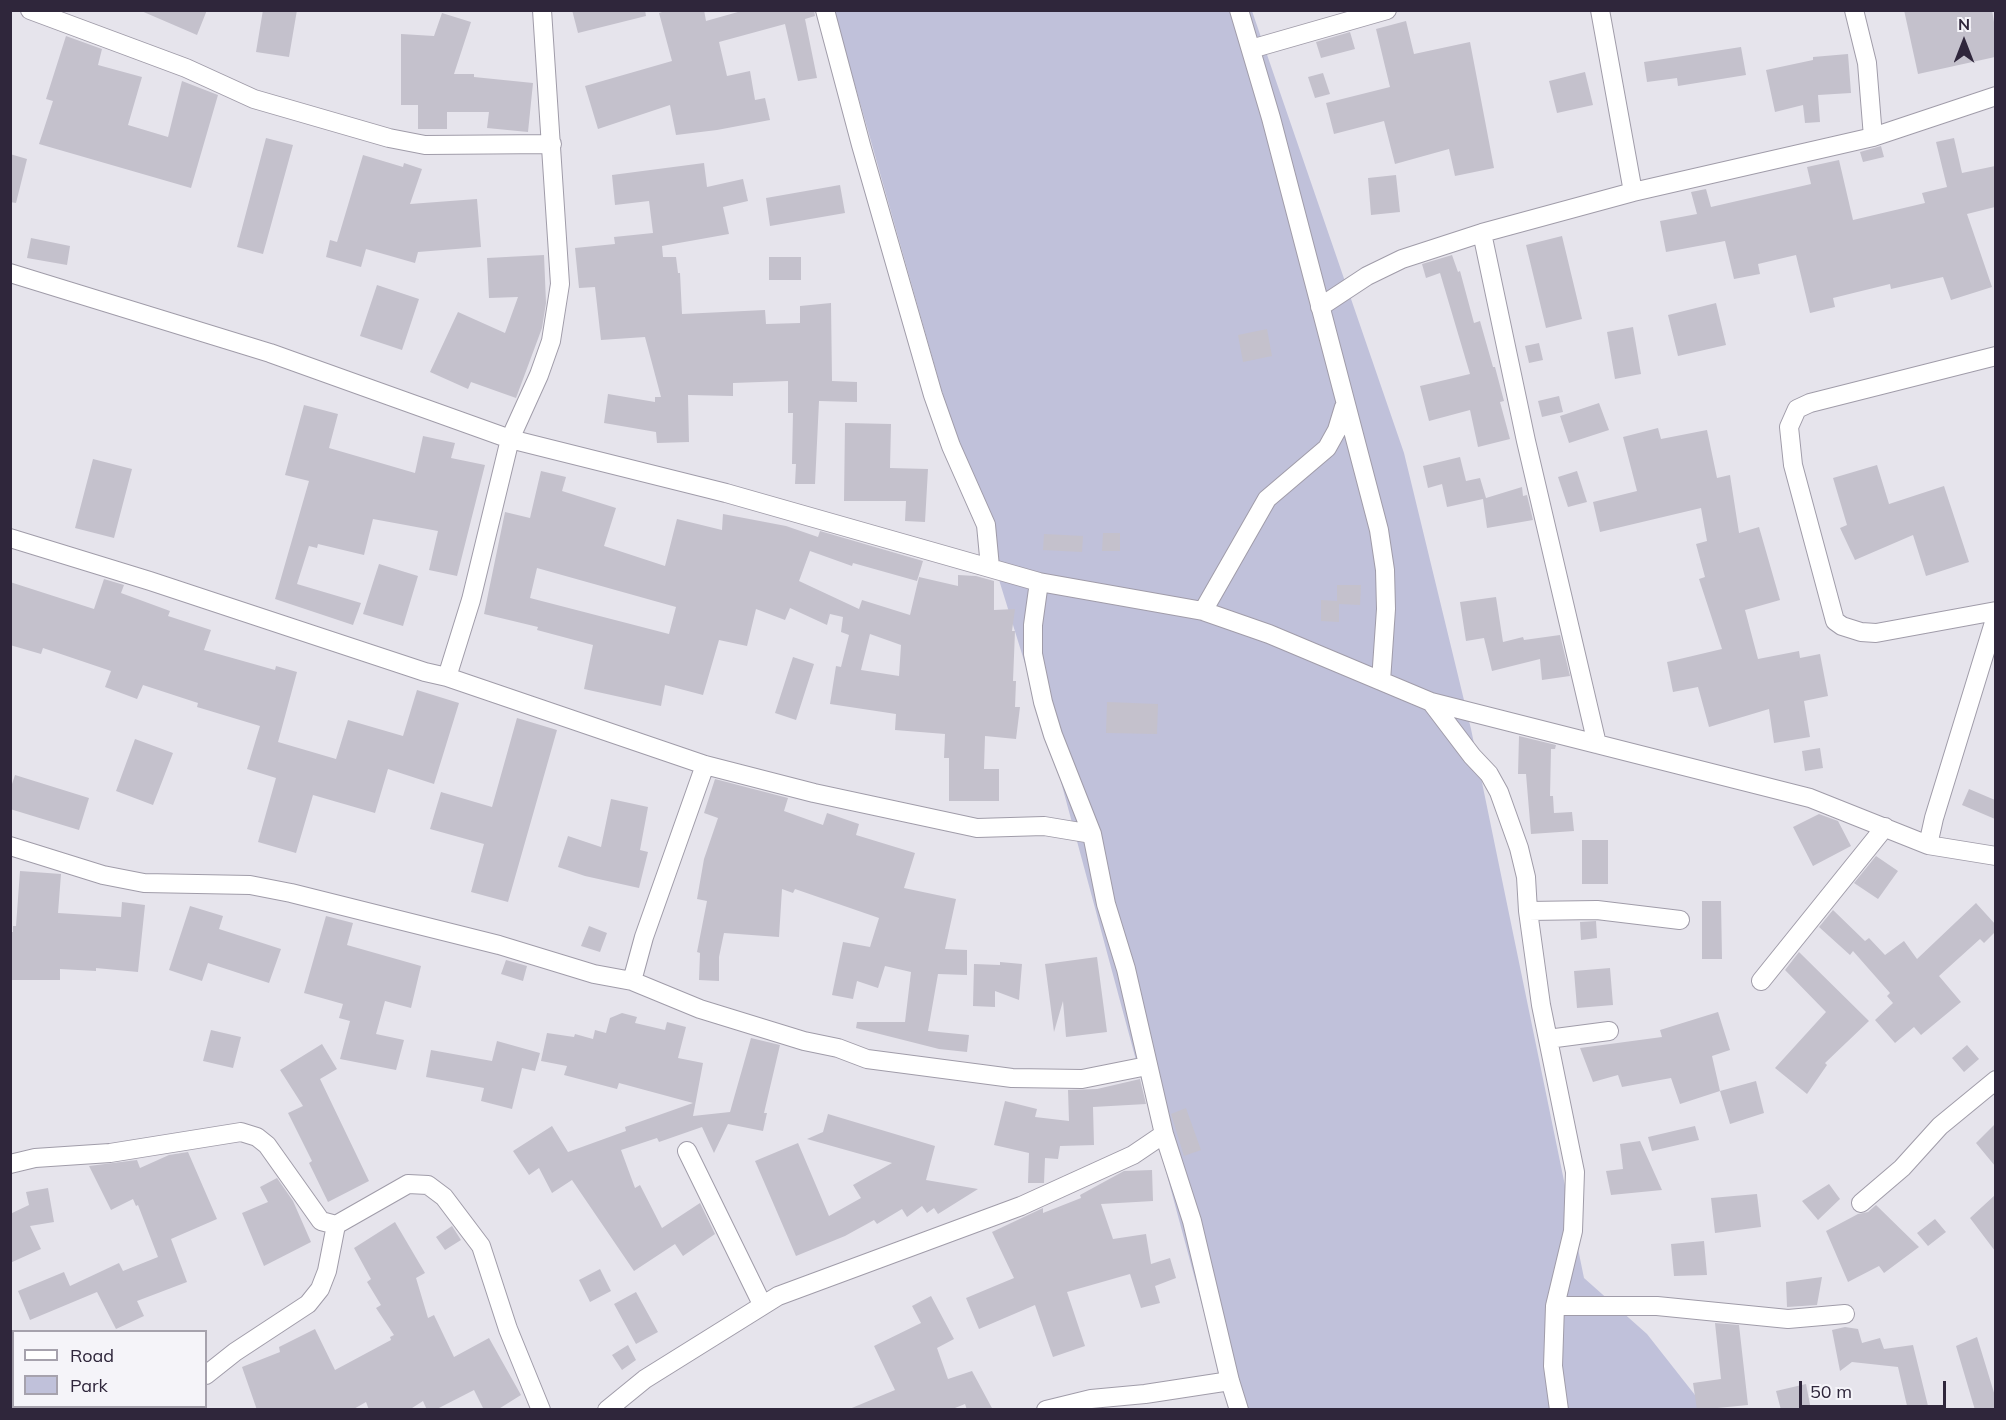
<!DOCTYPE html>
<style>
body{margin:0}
#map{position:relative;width:2006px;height:1420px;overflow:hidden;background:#e6e4ec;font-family:Mulish,sans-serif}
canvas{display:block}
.frame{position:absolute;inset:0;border:12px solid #2f263b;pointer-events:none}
.legend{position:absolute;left:12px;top:1330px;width:195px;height:78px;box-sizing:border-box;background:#f5f4f9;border:2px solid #a6a2ad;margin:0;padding:8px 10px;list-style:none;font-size:18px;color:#2f263b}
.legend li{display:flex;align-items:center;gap:12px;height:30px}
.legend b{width:30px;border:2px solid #a6a2ad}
.north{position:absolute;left:1934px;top:12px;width:60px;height:60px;-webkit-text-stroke:4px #f5f4f9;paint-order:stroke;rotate:0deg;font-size:16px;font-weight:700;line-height:24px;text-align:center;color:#2f263b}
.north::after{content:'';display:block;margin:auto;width:21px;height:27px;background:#2f263b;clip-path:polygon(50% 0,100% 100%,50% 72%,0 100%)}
.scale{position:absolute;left:1799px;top:1381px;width:147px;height:27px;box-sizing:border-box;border:3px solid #2f263b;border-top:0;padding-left:8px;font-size:18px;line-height:21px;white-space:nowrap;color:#2f263b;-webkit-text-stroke:4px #f5f4f9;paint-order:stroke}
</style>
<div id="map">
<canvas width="2006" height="1420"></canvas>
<div class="frame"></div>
<ul class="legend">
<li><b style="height:8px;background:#fff"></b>Road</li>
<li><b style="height:16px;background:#c0c1da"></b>Park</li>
</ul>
<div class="north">N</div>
<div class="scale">50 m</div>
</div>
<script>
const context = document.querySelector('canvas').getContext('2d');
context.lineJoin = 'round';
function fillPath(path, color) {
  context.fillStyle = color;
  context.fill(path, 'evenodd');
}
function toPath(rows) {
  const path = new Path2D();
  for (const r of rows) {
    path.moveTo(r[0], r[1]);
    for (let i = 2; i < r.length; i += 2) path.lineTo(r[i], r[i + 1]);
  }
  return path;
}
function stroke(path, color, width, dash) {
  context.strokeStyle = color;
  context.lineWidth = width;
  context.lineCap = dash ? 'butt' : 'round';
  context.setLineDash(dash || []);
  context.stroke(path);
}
fillPath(toPath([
 [834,11,1252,11,1404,453,1471,729,1584,1278,1647,1334,1706,1409,1230,1409,1057,767,956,441]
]), '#c0c1da');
fillPath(toPath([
 [139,10,207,10,197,35],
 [263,10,297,10,289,57,256,52],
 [572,10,645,10,646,16,578,33],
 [668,10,704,10,706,21,745,10,814,10,815,16,805,19,817,78,798,81,785,24,719,42,727,76,750,71,755,100,765,98,770,120,717,130,676,135,670,105,598,129,585,86,672,61,659,13],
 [1904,10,1992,10,1995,28,1995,57,1918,74],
 [442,13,471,22,454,74,474,74,474,77,533,83,528,132,487,128,489,112,447,112,447,129,418,129,418,105,401,105,401,34,434,36],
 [1406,21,1414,54,1470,42,1494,168,1455,176,1449,149,1395,164,1384,121,1334,134,1326,103,1390,87,1376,29],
 [1350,32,1355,49,1321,58,1316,42],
 [66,36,102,49,98,65,142,77,128,125,168,137,182,81,218,95,191,188,39,144,53,101,46,99],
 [1741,47,1746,75,1678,86,1677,78,1647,82,1644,62],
 [1848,54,1851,93,1818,95,1820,122,1805,123,1803,105,1775,112,1766,70,1813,60,1813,57],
 [1585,72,1593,105,1557,113,1549,81],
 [1323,73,1330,94,1315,98,1308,77],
 [266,138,293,145,263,254,237,247],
 [1954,138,1962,173,1995,166,1995,207,1967,214,1992,287,1951,300,1943,277,1891,289,1890,284,1833,298,1835,307,1810,313,1796,255,1758,264,1760,274,1734,279,1725,241,1666,252,1660,221,1697,214,1691,192,1706,189,1711,207,1811,184,1807,167,1839,160,1853,220,1925,203,1922,193,1947,187,1936,142],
 [1881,146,1884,157,1863,162,1860,152],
 [10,154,27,159,16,203,10,202],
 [363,155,403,167,404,163,422,169,410,204,477,199,481,247,418,252,415,263,366,249,361,267,326,257,330,240,337,242],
 [704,163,707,187,743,179,748,201,723,207,729,234,662,246,663,257,676,257,678,273,680,273,682,314,765,310,766,324,800,323,800,306,831,303,832,381,857,382,857,402,819,401,815,484,795,484,796,464,792,464,793,413,788,413,788,381,733,383,733,396,688,395,689,442,657,443,656,432,604,423,608,394,655,402,655,397,661,397,645,337,601,340,595,287,579,288,575,248,615,244,614,237,653,233,649,201,615,205,612,175],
 [1396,175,1400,212,1371,215,1368,178],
 [840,185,845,213,770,226,766,198],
 [1562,236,1582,319,1546,328,1526,245],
 [31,238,70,246,67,265,27,258],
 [544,255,546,303,542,328,516,398,471,382,468,389,430,372,458,312,505,333,518,297,489,298,487,258],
 [1452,255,1458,272,1460,271,1474,323,1480,321,1493,367,1495,367,1504,401,1500,402,1510,439,1478,447,1470,410,1429,421,1420,386,1470,374,1440,273,1426,278,1422,264],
 [769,257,801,257,801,280,769,280],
 [377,285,419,299,402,350,360,336],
 [1716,303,1726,345,1678,356,1668,315],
 [1633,327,1641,374,1615,379,1607,332],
 [1267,329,1272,356,1243,362,1238,335],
 [1539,343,1543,360,1529,363,1525,346],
 [1559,396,1563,412,1542,417,1538,401],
 [1599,403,1609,430,1569,443,1560,416],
 [304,405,338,414,329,448,415,473,423,436,455,443,451,458,485,465,457,576,429,570,438,531,373,519,364,555,318,544,317,548,309,546,297,584,361,603,353,625,275,599,309,481,285,475],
 [845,423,891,424,890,468,928,469,925,522,905,521,906,501,844,501],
 [1658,428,1661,439,1707,430,1717,478,1730,475,1739,533,1759,527,1780,600,1745,610,1758,659,1799,651,1800,658,1820,654,1828,696,1804,701,1810,737,1774,743,1769,709,1709,727,1698,687,1673,692,1667,662,1722,649,1699,579,1705,577,1696,544,1707,541,1701,508,1600,532,1593,502,1637,491,1623,437],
 [1460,457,1466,481,1480,478,1486,498,1522,487,1523,496,1527,495,1533,520,1487,528,1483,499,1447,507,1442,484,1428,488,1423,466],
 [93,459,132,469,114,538,75,528],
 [1877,465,1889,504,1944,486,1969,562,1926,576,1913,535,1855,560,1840,528,1847,525,1833,478],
 [541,471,566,477,562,491,616,508,604,546,665,566,677,519,722,530,723,514,786,526,818,537,820,531,923,561,917,581,853,563,852,566,810,551,799,581,859,609,862,600,910,615,919,577,958,586,958,575,976,576,994,581,994,610,1015,609,1012,631,1015,631,1013,681,1016,681,1015,707,1020,707,1016,739,985,736,984,769,999,769,999,801,949,801,949,758,944,758,945,734,895,730,896,714,830,704,836,666,841,667,849,635,841,632,843,617,830,614,827,625,790,608,785,620,756,609,747,646,719,640,703,695,665,685,661,706,584,689,593,645,537,630,538,627,484,614,505,512,530,518],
 [537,568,676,607,669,634,530,598],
 [870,634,901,645,899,676,861,670],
 [1577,471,1587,502,1568,507,1558,477],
 [1103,533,1120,533,1120,551,1102,551],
 [1044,534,1083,536,1082,552,1043,550],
 [379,564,418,576,403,626,363,614],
 [104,579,124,585,121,593,170,611,168,616,211,630,204,650,275,670,276,666,297,672,278,742,336,759,348,720,403,736,417,690,459,703,434,784,388,769,375,813,313,795,296,853,258,842,276,778,247,769,260,726,197,707,198,703,143,685,137,699,105,687,111,671,43,648,41,654,10,645,10,582,94,609],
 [1337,585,1361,585,1360,605,1339,604,1339,622,1321,621,1321,600,1337,601],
 [1496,597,1503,642,1523,637,1524,640,1560,635,1570,676,1542,680,1540,659,1492,671,1484,638,1466,641,1460,602],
 [793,657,814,664,796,720,775,713],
 [1107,702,1158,704,1157,734,1106,733],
 [517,718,557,730,508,902,471,892,484,844,430,829,441,792,492,807],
 [1519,736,1556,745,1555,749,1551,749,1550,796,1553,796,1554,813,1572,812,1574,831,1531,834,1526,774,1518,774],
 [135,739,173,753,153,805,116,791],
 [1820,748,1823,768,1805,771,1802,751],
 [15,775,89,798,79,830,10,809,10,790],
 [715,779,788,798,784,811,823,825,827,813,859,824,856,835,915,853,904,888,956,899,945,949,967,950,967,975,938,974,928,1031,969,1035,967,1052,939,1049,856,1028,857,1022,905,1022,911,972,885,966,878,988,857,981,853,999,832,995,843,942,870,947,879,918,795,889,793,893,782,889,779,937,724,933,719,957,719,981,699,980,700,953,697,952,707,901,697,899,704,859,718,818,704,813],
 [1969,789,1995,800,1995,819,1962,805],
 [611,799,648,807,640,850,648,852,639,888,585,876,558,867,568,836,601,847],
 [1819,814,1838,821,1851,846,1813,866,1793,827],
 [1582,840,1608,840,1608,884,1582,884],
 [1876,856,1898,871,1878,899,1854,883],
 [20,871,61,874,58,913,121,917,122,902,145,905,138,972,96,968,96,971,60,969,60,980,10,980,10,932,13,932,13,926,16,926],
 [1702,901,1721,901,1722,959,1702,959],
 [1976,903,1995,924,1995,932,1984,943,1980,939,1939,976,1961,1002,1921,1035,1914,1027,1895,1043,1875,1020,1893,1003,1887,996,1890,993,1853,951,1850,955,1819,927,1833,910,1865,941,1869,938,1885,955,1904,941,1917,959],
 [190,906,223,916,219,929,281,949,269,983,208,963,202,981,169,970],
 [326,916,353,923,347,945,421,966,411,1008,385,1001,376,1034,404,1040,396,1070,340,1059,350,1021,339,1018,343,1004,304,993],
 [1596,921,1597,938,1581,940,1580,922],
 [589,926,607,933,600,952,581,946],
 [1799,952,1869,1021,1825,1063,1827,1065,1807,1094,1775,1068,1826,1012,1785,970],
 [1097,957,1107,1032,1066,1037,1063,1001,1054,1032,1045,964],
 [506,960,527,966,523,981,501,974],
 [1000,962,1022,964,1019,1000,995,991,995,1007,973,1006,974,964,1000,965],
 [1610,968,1613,1005,1577,1008,1574,971],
 [1718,1012,1730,1050,1712,1056,1720,1091,1680,1104,1671,1078,1622,1087,1618,1075,1593,1082,1580,1048,1662,1037,1660,1030],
 [622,1013,637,1017,635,1023,665,1030,667,1022,686,1027,678,1058,703,1063,693,1116,730,1112,751,1038,780,1045,764,1113,767,1113,763,1131,728,1124,714,1153,702,1127,659,1142,657,1138,621,1150,635,1188,640,1185,662,1228,700,1203,715,1234,683,1256,675,1244,634,1271,572,1180,552,1193,539,1168,529,1175,513,1151,552,1126,568,1152,626,1131,625,1127,693,1103,619,1083,617,1089,564,1075,567,1066,541,1061,547,1033,574,1037,575,1034,593,1039,595,1030,606,1033,610,1018],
 [211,1030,241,1037,233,1068,203,1061],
 [497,1041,540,1053,535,1071,522,1068,512,1109,481,1101,484,1088,426,1077,431,1050,492,1061],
 [322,1044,337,1069,320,1079,369,1181,328,1202,309,1163,312,1161,288,1113,303,1106,280,1070],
 [1967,1045,1979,1059,1964,1072,1952,1058],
 [1140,1079,1146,1104,1093,1107,1094,1145,1060,1146,1058,1159,1045,1158,1044,1183,1028,1183,1029,1153,994,1145,1005,1101,1037,1109,1035,1117,1069,1121,1068,1090,1097,1089],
 [1756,1081,1764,1113,1730,1124,1720,1091],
 [1186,1108,1201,1150,1184,1156,1171,1114],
 [828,1114,935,1146,926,1180,978,1189,938,1214,934,1208,927,1213,922,1206,907,1217,902,1209,877,1224,874,1220,845,1236,796,1256,755,1161,798,1143,829,1216,861,1198,853,1185,892,1163,807,1139,823,1132],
 [1995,1124,1995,1166,1976,1143],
 [1695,1126,1699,1140,1652,1151,1648,1137],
 [1640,1141,1662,1190,1611,1195,1606,1171,1623,1169,1620,1144],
 [188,1152,217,1219,171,1239,187,1282,137,1301,144,1316,116,1329,97,1292,30,1320,18,1291,64,1272,70,1286,119,1263,123,1271,158,1257,138,1205,136,1206,133,1199,111,1210,89,1166,137,1160,140,1168,169,1155],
 [1152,1170,1153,1201,1101,1204,1113,1239,1146,1234,1151,1264,1170,1258,1176,1278,1155,1286,1160,1303,1141,1308,1130,1274,1067,1292,1085,1346,1053,1357,1035,1305,979,1329,966,1298,1014,1278,992,1232,1043,1208,1043,1213,1081,1198,1080,1195,1124,1171],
 [277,1178,293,1201,311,1242,264,1266,242,1213,268,1202,260,1187],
 [1829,1184,1840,1199,1818,1220,1802,1201],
 [48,1188,54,1222,30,1226,41,1249,10,1263,10,1214,29,1205,26,1192],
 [1757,1194,1761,1227,1715,1233,1711,1198],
 [1995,1195,1995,1251,1970,1218],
 [1876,1205,1919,1247,1884,1273,1879,1266,1848,1282,1826,1231,1858,1214,1868,1212],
 [1935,1219,1946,1232,1928,1246,1917,1233],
 [395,1222,425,1273,416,1278,428,1318,434,1315,454,1357,489,1338,521,1395,497,1410,484,1410,474,1390,435,1410,427,1410,423,1401,409,1410,369,1410,366,1402,352,1410,257,1410,242,1367,280,1352,279,1347,315,1329,335,1370,391,1340,390,1337,394,1335,376,1308,381,1305,367,1282,371,1279,354,1248],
 [452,1226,461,1240,445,1250,436,1237],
 [1704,1241,1707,1275,1674,1276,1671,1244],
 [600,1269,611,1291,590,1302,579,1280],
 [1822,1277,1817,1305,1787,1307,1786,1282],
 [636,1292,658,1332,636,1344,614,1304],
 [931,1296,954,1339,937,1348,948,1379,972,1371,993,1410,967,1410,965,1404,950,1410,847,1410,895,1390,874,1346,921,1323,912,1306],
 [1715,1323,1739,1325,1748,1405,1697,1410,1693,1383,1721,1379],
 [1845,1327,1858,1329,1862,1343,1880,1338,1884,1349,1913,1345,1929,1410,1908,1410,1898,1367,1852,1362,1840,1371,1832,1330],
 [1977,1337,1995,1396,1995,1410,1975,1410,1956,1346],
 [628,1345,636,1360,622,1370,612,1355],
 [1806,1384,1811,1410,1781,1410,1776,1391]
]), '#c4c1cc');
const street = toPath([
 [30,10,186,68,254,99,389,138,425,145,552,144],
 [825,10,861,145,933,395,951,446,986,525,990,567],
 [1239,10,1271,118,1379,530,1385,570,1386,609,1381,681],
 [1600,10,1633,192],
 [1854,10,1867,63,1873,137],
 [1251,49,1387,10],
 [10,273,270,353,510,439,726,493,1039,582,1203,611,1269,634,1431,702,1810,798,1928,845,1996,856],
 [1320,307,1367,276,1402,259,1482,233],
 [1996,356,1810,403,1797,409,1789,427,1793,465,1835,621,1842,626,1861,632,1876,633,1996,611],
 [10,538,150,581,425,672,447,677,705,765,814,793,977,828,1044,826,1092,834],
 [1039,582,1033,625,1033,654,1043,702,1053,735,1092,834,1106,904,1126,969,1164,1134,1192,1221,1230,1381,1239,1410],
 [1203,611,1267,499,1327,448,1337,430,1344,407],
 [447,677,471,600,510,439,539,375,551,341,560,284,542,10],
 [1431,702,1472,756,1489,774,1499,792,1519,848,1526,877,1528,911,1541,1005,1575,1172,1573,1231,1555,1306,1553,1366,1559,1410],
 [1597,744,1526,441,1482,233,1633,192,1873,137,1996,96],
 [1928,845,1934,818,1996,616],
 [10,846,103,875,144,883,250,885,291,893,499,945,594,974,632,981,700,1009,804,1041,838,1048,867,1059,1012,1078,1082,1079,1147,1066],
 [1528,911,1597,910,1680,920],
 [632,981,644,937,705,765],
 [1761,981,1885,827],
 [1548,1039,1609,1031],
 [687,1151,762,1304],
 [10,1164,35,1158,110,1153,241,1132,257,1137,267,1145,321,1221,336,1225],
 [1861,1203,1902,1168,1940,1126,1996,1080],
 [1555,1306,1657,1306,1788,1319,1845,1314],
 [206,1375,235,1352,308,1304,320,1289,327,1271,336,1225,408,1184,428,1185,444,1197,481,1246,508,1329,541,1410],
 [165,1410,169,1406],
 [607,1410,645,1379,778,1296,1021,1206,1133,1155,1164,1134],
 [1046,1410,1091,1399,1145,1394,1230,1381]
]);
stroke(street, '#a09ca9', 20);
stroke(street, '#fff', 18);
</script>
